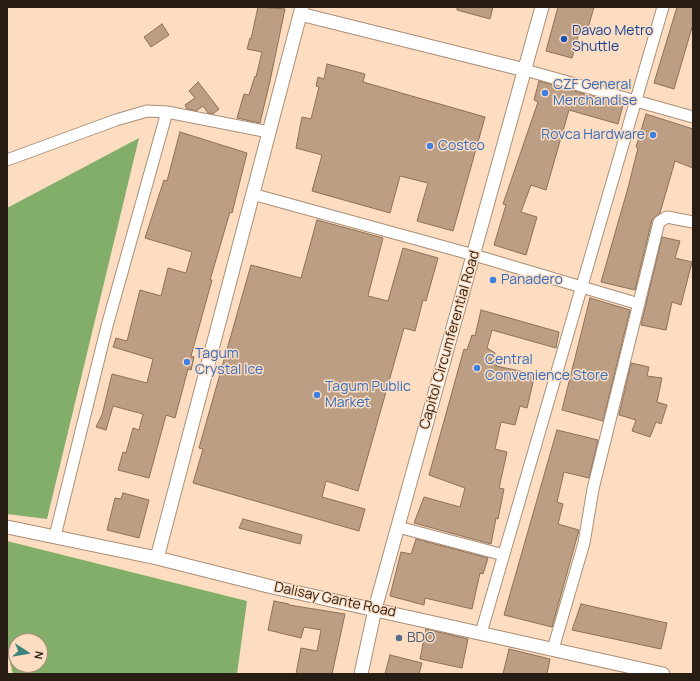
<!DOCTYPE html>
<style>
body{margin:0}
#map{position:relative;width:700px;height:681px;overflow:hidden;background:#fcddc2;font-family:Manrope,sans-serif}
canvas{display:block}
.frame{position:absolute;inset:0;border:8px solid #281d13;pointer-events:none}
.north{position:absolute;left:8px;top:633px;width:40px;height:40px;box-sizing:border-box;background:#fcddc2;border:1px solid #a7907c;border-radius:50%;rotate:102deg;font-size:11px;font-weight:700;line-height:16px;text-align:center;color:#281d13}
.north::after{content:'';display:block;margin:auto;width:14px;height:18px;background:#3f847b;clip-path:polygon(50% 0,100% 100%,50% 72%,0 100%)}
</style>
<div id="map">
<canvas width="700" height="681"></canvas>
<div class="frame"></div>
<div class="north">N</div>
</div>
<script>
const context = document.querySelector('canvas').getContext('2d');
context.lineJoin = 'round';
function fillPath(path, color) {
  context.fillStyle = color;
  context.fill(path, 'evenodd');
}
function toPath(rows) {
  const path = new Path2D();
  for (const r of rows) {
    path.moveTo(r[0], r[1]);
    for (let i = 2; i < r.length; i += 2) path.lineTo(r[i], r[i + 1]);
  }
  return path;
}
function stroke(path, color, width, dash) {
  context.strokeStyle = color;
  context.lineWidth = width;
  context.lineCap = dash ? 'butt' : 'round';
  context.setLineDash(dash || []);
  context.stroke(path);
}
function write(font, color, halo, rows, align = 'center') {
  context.font = font + ' Manrope,sans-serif';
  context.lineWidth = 3;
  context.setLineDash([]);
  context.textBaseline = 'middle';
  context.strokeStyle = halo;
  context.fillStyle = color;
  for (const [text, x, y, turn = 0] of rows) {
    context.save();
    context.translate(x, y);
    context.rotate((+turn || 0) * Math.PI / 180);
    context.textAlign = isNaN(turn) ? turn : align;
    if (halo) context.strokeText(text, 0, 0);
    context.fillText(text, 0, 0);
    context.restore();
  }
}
fillPath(toPath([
 [139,138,47,519,7,514,7,208],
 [7,541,247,601,237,674,13,674,7,651],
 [16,641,40,641,40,665,16,665]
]), '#82ae6a');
const building = toPath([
 [258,7,285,9,270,81,260,123,237,118,244,94,249,95,255,76,256,77,262,52,247,49,250,38,251,39,258,7],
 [457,7,493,7,490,19,457,10,457,7],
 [558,7,594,7,588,28,581,26,572,58,546,51,558,7],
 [677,7,693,7,693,24,674,89,654,83,677,7],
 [162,24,169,35,151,47,144,37,162,24],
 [327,64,365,74,363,82,485,117,453,231,417,221,428,183,400,176,390,213,312,191,322,155,296,148,302,117,311,119,319,87,316,86,318,77,324,79,327,64],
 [539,81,623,105,618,124,569,110,546,190,531,185,521,212,537,217,526,255,494,245,506,205,503,204,538,102,534,100,539,81],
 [198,82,219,109,213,114,208,113,203,106,196,111,187,109,185,105,195,98,189,91,198,82],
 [646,114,693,129,693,168,675,161,660,213,652,220,635,290,601,282,628,188,638,148,636,147,646,114],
 [180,132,247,153,232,213,230,212,210,280,212,280,191,356,194,357,191,370,188,369,175,418,166,415,149,478,118,470,123,452,126,453,133,428,139,430,143,414,113,406,106,430,96,427,102,415,112,374,147,383,153,359,113,347,116,338,127,341,140,290,161,296,168,268,186,273,192,252,145,238,164,180,167,181,180,132],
 [317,220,383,238,368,296,388,301,403,248,438,258,426,301,423,300,415,331,404,328,358,491,326,481,322,497,365,509,359,531,193,483,203,449,199,448,251,265,301,278,317,220],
 [662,237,680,241,675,258,692,262,681,305,672,302,666,330,641,325,662,237],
 [590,298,630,310,603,421,562,410,590,298],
 [481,310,559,332,556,348,492,330,487,348,495,353,494,358,498,359,496,366,535,374,527,408,520,406,515,425,501,422,495,449,507,452,499,488,504,489,498,519,496,518,491,544,414,523,424,497,460,507,465,488,429,475,464,349,467,350,472,335,475,336,481,310],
 [631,363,649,367,647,376,662,378,657,402,667,405,661,424,656,422,650,437,632,431,636,420,619,415,631,363],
 [557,430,598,440,589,478,564,472,557,502,563,504,558,524,579,530,552,627,504,615,557,430],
 [123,493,149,500,139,538,107,530,115,498,121,499,123,493],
 [243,519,302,535,300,544,239,528,243,519],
 [416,539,488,558,483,574,480,573,472,609,425,598,424,605,390,596,401,552,411,554,416,539],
 [274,601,289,604,289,605,345,614,332,674,296,674,301,648,317,651,321,630,304,627,301,638,268,630,274,601],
 [581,604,667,623,661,649,572,630,581,604],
 [426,629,468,639,462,668,420,659,426,629],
 [509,649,550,659,547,674,503,674,509,649],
 [390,655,422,663,419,674,385,674,390,655]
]);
fillPath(building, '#bb9e84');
stroke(building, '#8b7057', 1);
const minor = toPath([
 [525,70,693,117],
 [7,160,116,120,147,111,167,112,269,132],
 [252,194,474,255,639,304],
 [398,527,504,555],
 [55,536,107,326,167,112],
 [481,633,663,7],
 [553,649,584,543,593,489,659,222,667,217,693,222]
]);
const major = toPath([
 [300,14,525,70],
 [7,527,157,558,268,586,663,674],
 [157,558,302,7],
 [361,674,375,609,542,7]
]);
stroke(minor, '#ab8f76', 13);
stroke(major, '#ab8f76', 15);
stroke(minor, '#fff', 11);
stroke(major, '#fff', 13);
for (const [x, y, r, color] of [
 [564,39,4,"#1a4fb4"],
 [545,93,4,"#3f7fe0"],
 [653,135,4,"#3f7fe0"],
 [430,146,4,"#3f7fe0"],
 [493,280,4,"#3f7fe0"],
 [187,362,4,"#3f7fe0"],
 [477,368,4,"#3f7fe0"],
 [317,395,4,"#3f7fe0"],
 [399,638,4,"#5c6f8a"]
]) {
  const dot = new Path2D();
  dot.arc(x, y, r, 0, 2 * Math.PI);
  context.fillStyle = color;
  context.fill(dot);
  stroke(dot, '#fcddc2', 1.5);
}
write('14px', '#164399', '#fcddc2', [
 ["Davao Metro",572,31],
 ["Shuttle",572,47]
], 'left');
write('14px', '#366cbe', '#fcddc2', [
 ["CZF General",553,85],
 ["Merchandise",553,101],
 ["Rovca Hardware",645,135,"right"],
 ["Costco",438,146],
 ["Panadero",501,280],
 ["Tagum",195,354],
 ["Crystal Ice",195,370],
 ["Central",485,360],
 ["Convenience Store",485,376],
 ["Tagum Public",325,387],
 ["Market",325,403]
], 'left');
write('14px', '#281d13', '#fcddc2', [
 ["Capitol Circumferential Road",450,340,-74],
 ["Dalisay Gante Road",335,600,12]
]);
write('14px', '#4e5e75', '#fcddc2', [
 ["BDO",407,638]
], 'left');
</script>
